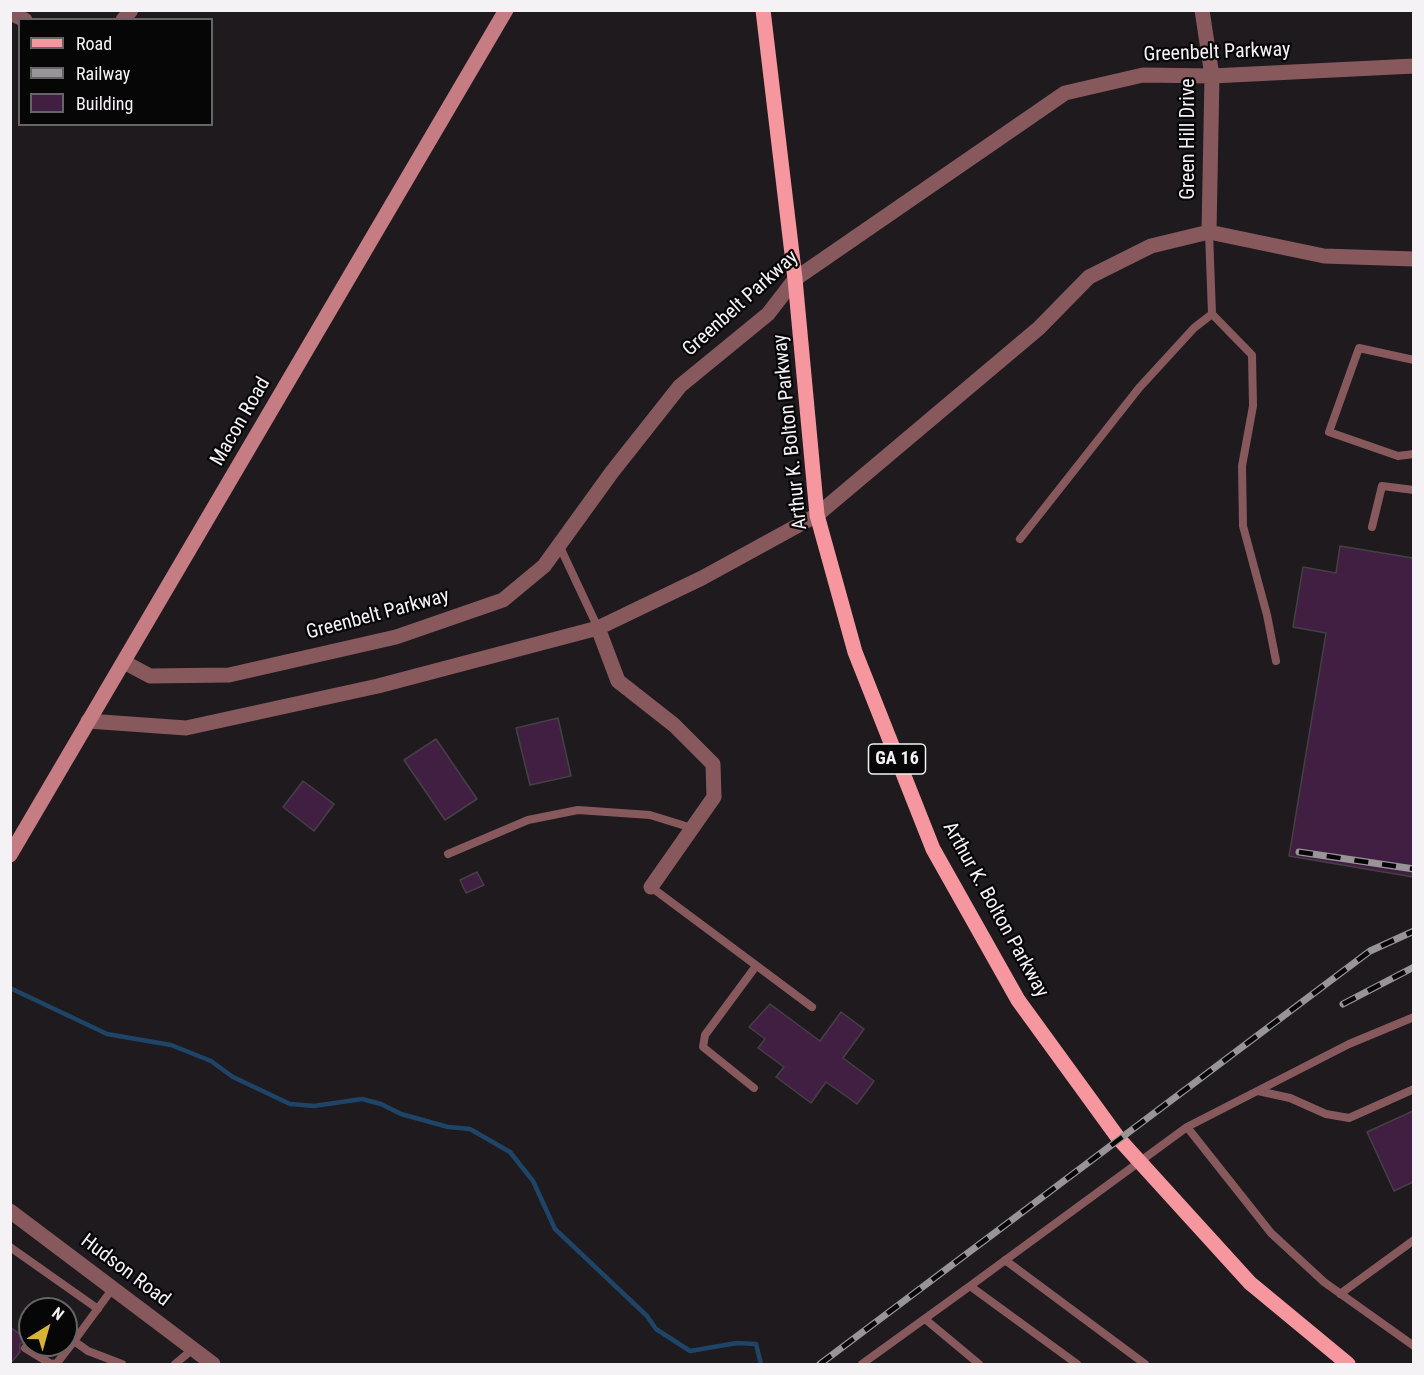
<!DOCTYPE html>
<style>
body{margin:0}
#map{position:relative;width:1424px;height:1375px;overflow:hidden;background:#1e1a1e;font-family:"Roboto Condensed",sans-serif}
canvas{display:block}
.frame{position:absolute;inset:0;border:12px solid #f5f2f5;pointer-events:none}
.legend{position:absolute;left:18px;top:18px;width:195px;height:108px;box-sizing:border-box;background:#070607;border:2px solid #666466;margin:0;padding:8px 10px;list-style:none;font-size:18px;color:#f5f2f5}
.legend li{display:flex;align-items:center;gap:12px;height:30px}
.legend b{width:30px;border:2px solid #666466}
.north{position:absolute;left:18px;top:1297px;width:60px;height:60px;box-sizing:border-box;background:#070607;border:2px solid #666466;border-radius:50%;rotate:37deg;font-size:16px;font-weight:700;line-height:24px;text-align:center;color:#f5f2f5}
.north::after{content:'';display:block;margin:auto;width:21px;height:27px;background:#d8b434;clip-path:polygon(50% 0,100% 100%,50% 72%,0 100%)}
</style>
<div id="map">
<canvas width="1424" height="1375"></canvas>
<div class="frame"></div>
<ul class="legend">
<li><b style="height:8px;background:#f6979f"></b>Road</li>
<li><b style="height:8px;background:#989498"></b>Railway</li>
<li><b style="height:16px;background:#411f42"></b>Building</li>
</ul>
<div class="north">N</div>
</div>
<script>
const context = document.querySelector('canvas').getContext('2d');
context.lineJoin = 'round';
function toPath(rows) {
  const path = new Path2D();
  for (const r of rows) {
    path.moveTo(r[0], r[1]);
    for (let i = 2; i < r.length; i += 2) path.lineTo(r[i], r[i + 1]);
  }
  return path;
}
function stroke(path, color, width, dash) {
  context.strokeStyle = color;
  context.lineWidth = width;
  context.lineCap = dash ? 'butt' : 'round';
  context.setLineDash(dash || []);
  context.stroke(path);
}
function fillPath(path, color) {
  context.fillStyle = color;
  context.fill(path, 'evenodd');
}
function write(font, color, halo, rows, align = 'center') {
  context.font = font + ' "Roboto Condensed",sans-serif';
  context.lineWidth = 4.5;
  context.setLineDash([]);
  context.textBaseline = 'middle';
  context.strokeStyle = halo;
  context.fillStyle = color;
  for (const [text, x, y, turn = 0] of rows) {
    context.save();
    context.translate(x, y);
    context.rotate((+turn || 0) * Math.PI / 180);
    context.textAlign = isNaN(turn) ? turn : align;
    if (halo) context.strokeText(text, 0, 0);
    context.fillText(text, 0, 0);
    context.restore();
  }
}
stroke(toPath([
 [10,988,107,1034,171,1045,211,1061,233,1077,290,1104,314,1106,362,1099,381,1104,401,1114,448,1127,470,1129,510,1152,533,1181,555,1229,647,1316,656,1329,690,1351,737,1343,756,1344,761,1364]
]), '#1e4568', 4.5);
const building = toPath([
 [1340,546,1413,558,1413,877,1289,856,1326,633,1293,627,1303,567,1336,573,1340,546],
 [558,718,571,776,530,785,516,728,558,718],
 [436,739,477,799,445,820,404,760,436,739],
 [303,781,334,804,314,831,283,807,303,781],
 [477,872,484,885,466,893,460,880,477,872],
 [770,1004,820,1041,841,1012,864,1029,843,1058,874,1081,857,1104,826,1082,811,1103,776,1077,784,1067,758,1048,765,1039,749,1027,770,1004],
 [1413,1111,1413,1182,1394,1191,1367,1132,1413,1111],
 [10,1327,28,1340,20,1344,20,1352,10,1364,10,1327]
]);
fillPath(building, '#411f42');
stroke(building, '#454045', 1.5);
stroke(toPath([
 [1209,232,1212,314,1252,355,1253,406,1242,466,1243,526,1267,615,1276,661],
 [1414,360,1359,348,1329,432,1398,456,1414,454],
 [1372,527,1382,486,1414,490],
 [1020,539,1139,388,1194,328,1212,314],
 [559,545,598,628],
 [448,854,528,820,578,810,650,815,692,828],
 [651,887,812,1007],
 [754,1088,703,1047,705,1035,756,966],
 [1258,1091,1290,1098,1326,1114,1349,1118,1414,1089],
 [1187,1127,1349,1044,1414,1017],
 [10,1247,98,1309],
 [1005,1260,1145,1364],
 [113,1288,74,1341,88,1351,122,1364],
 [1340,1294,1414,1240],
 [925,1319,979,1364],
 [25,1348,51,1364],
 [51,1364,57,1363,74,1341],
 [175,1364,193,1349],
 [862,1364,970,1286],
 [1077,1364,970,1286,1187,1127,1271,1233,1324,1282,1414,1346]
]), '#87595d', 8);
stroke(toPath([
 [1202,10,1212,76,1209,232],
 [10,13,25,20],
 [123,20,131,10],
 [598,628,618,681,674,725,713,764,714,797,651,887],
 [124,662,150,676,229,675,396,637,503,600,544,566,612,472,680,386,768,314,795,279,1065,93,1143,75,1212,76,1414,66],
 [88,721,186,728,378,686,598,628,702,578,817,515,1039,328,1089,277,1151,246,1209,232,1324,256,1414,259],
 [10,1211,213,1364]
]), '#87595d', 15);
stroke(toPath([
 [10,855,506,10]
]), '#c57c82', 15);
stroke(toPath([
 [763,10,795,279,817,515,855,652,933,849,1018,1000,1119,1139,1250,1283,1348,1364]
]), '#f6979f', 15);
const rail = toPath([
 [1299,852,1414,869],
 [1343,1004,1414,967],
 [820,1364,1370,951,1414,931]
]);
stroke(rail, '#989498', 7);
stroke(rail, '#070607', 4.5, [14]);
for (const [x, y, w] of [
 [897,759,57]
]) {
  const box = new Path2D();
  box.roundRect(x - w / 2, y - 15, w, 30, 4.5);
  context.fillStyle = '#070607';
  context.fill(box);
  stroke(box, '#f5f2f5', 1.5);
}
write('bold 18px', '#f5f2f5', null, [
 ["GA 16",897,759]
]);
write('20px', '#f5f2f5', '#070607', [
 ["Greenbelt Parkway",1217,53,-2],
 ["Green Hill Drive",1189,139,-90],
 ["Greenbelt Parkway",741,304,-42],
 ["Macon Road",241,422,-60],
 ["Arthur K. Bolton Parkway",791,432,-96],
 ["Greenbelt Parkway",378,615,-15],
 ["Arthur K. Bolton Parkway",995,910,61],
 ["Hudson Road",125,1271,37]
]);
</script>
